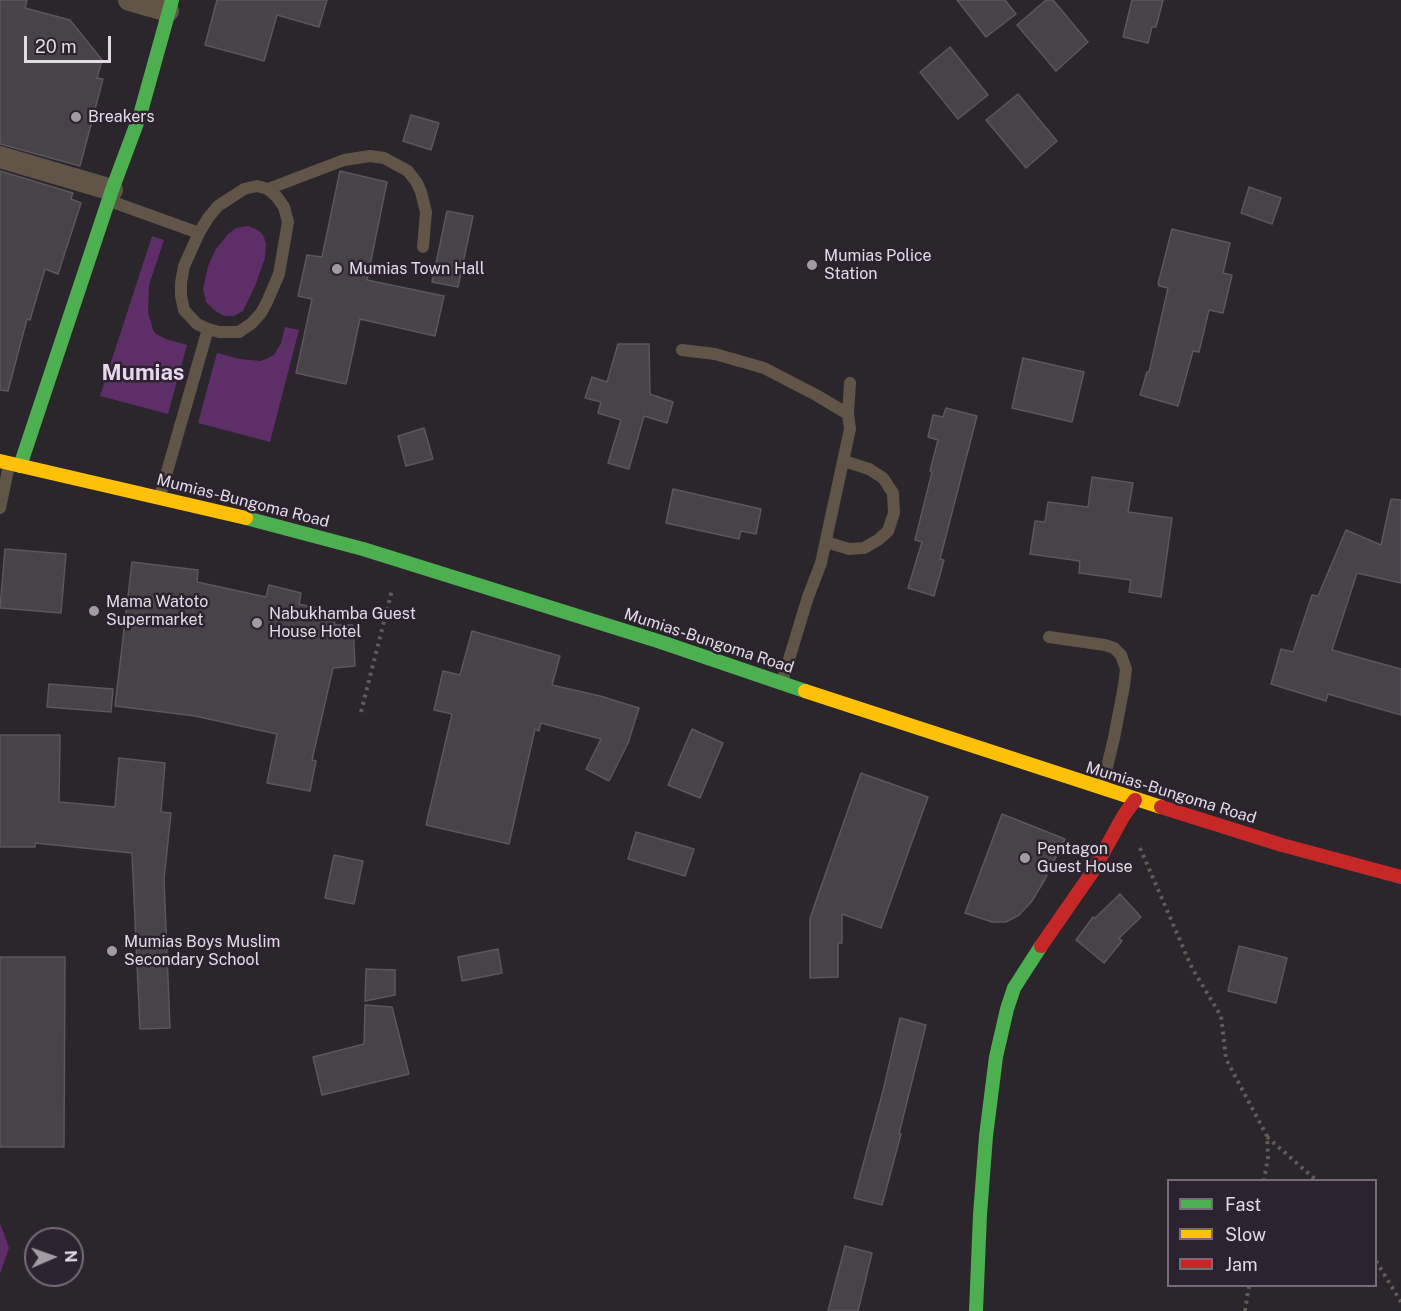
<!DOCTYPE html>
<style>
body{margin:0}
#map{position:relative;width:1401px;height:1311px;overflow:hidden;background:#2b252c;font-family:"Public Sans",sans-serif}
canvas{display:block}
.legend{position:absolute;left:1167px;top:1179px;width:210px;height:108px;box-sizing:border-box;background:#2d222f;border:2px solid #756c77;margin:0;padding:8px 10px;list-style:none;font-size:18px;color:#e2dbe4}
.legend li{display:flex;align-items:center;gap:12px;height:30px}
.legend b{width:30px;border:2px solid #756c77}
.north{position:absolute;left:24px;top:1227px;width:60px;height:60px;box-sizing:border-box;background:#2d222f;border:2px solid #756c77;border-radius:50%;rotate:88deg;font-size:16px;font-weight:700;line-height:24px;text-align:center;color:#e2dbe4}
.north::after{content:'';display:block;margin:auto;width:21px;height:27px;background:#a29ba4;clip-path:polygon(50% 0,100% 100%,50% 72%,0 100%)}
.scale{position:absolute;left:24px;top:36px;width:87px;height:27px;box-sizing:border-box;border:3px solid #e2dbe4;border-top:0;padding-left:8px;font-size:18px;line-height:21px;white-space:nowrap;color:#e2dbe4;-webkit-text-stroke:4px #2d222f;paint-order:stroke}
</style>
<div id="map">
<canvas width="1401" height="1311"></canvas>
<ul class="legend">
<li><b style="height:8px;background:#4caf50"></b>Fast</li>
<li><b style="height:8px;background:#ffc107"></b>Slow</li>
<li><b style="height:8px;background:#c62828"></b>Jam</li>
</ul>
<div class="north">N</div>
<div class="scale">20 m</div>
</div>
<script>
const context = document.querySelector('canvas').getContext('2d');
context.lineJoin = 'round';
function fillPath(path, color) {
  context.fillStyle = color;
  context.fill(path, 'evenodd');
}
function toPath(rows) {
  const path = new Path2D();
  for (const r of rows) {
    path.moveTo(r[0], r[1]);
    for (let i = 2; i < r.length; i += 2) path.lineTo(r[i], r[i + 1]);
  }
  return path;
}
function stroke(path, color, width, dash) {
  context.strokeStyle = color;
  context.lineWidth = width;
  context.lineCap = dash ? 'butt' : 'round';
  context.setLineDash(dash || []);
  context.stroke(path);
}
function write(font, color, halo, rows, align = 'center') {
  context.font = font + ' "Public Sans",sans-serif';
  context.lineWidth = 5;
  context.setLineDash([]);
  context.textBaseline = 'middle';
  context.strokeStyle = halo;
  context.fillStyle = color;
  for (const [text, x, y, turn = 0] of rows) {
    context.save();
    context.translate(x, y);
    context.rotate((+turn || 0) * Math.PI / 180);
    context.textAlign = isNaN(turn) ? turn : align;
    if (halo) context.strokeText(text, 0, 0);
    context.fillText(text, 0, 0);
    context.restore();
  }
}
fillPath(toPath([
 [248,226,258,230,263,235,266,243,265,258,255,286,243,311,234,316,224,316,214,310,206,302,203,289,208,266,216,249,228,234,236,228],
 [152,236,164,240,149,285,148,312,153,330,156,334,166,339,187,345,168,414,100,396],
 [285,327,299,330,270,442,198,423,217,353,240,359,261,361,274,355,281,343],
 [0,1223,9,1248,0,1274]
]), '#5e2e69');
const building = toPath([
 [0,0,27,0,25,8,70,20,102,60,97,78,103,79,80,166,0,144,0,0],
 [217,0,327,0,319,27,277,15,264,61,205,45,217,0],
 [957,0,1005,0,1016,14,986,37,957,0],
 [1046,0,1053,0,1088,42,1056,71,1017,25,1046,0],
 [1132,0,1163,0,1156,27,1152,27,1148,43,1123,37,1132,0],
 [950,47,988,95,958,119,920,72,950,47],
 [1018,94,1057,141,1026,168,986,120,1018,94],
 [411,115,439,123,431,150,403,141,411,115],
 [0,171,73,193,71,199,81,203,58,274,45,269,30,320,27,319,8,391,0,390,0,171],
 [340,171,387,182,367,280,444,296,435,336,360,319,346,384,296,373,312,299,298,296,307,255,322,257,340,171],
 [1249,187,1281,198,1272,224,1241,213,1249,187],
 [447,211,473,216,458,287,432,282,447,211],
 [1172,229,1230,243,1223,273,1232,275,1223,313,1209,310,1199,352,1193,351,1178,406,1140,395,1147,372,1149,372,1168,288,1159,286,1159,284,1158,284,1172,229],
 [618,344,649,344,650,394,673,402,667,423,644,416,629,469,608,463,621,420,598,413,601,402,585,398,592,377,607,382,618,344],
 [1023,358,1084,372,1072,422,1012,408,1023,358],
 [946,408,977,416,940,559,944,560,934,596,908,588,922,542,915,540,932,472,930,471,938,440,928,437,933,415,943,417,946,408],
 [424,428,433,459,406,466,398,436,424,428],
 [1092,477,1133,483,1128,512,1172,518,1161,597,1129,592,1131,580,1079,573,1080,561,1030,554,1035,521,1045,522,1048,502,1088,507,1092,477],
 [673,489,761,509,756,534,741,531,739,539,666,523,673,489],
 [1391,499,1401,500,1401,583,1357,573,1332,650,1401,669,1401,715,1328,694,1326,701,1271,684,1281,649,1293,652,1312,595,1318,596,1346,530,1381,545,1391,499],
 [5,549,66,554,61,613,0,608,5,549],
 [132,562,198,570,197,582,266,597,269,585,301,593,299,604,337,613,334,625,353,625,355,666,333,668,312,760,316,761,310,791,267,783,277,734,195,716,115,706,132,562],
 [472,631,560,656,552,685,600,696,639,708,628,743,609,781,586,769,601,739,541,723,539,731,535,729,509,844,426,825,452,714,434,710,443,671,460,675,472,631],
 [49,684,113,689,111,712,47,707,49,684],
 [692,729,723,743,700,798,668,785,692,729],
 [0,735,60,735,59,802,115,807,119,758,165,763,161,812,171,813,164,879,170,1028,140,1029,132,853,35,843,35,847,0,847,0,735],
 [861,773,928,797,881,928,842,914,842,943,838,943,838,977,810,978,810,918,861,773],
 [1002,814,1065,839,1044,881,1032,901,1019,915,1006,922,992,922,965,913,1002,814],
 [636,832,694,849,685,876,628,859,636,832],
 [334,855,363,861,354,904,325,898,334,855],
 [1120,894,1141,917,1119,938,1122,941,1104,963,1076,940,1093,917,1095,918,1120,894],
 [1239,946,1287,958,1276,1003,1228,991,1239,946],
 [498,949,502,973,462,981,458,957,498,949],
 [0,957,65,957,64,1147,0,1147,0,957],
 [366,969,395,970,395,995,365,1001,366,969],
 [365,1005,392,1007,409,1074,322,1095,313,1057,364,1044,365,1005],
 [900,1018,926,1025,899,1134,901,1134,882,1205,854,1198,883,1091,900,1018],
 [845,1246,872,1253,858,1311,828,1311,845,1246]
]);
fillPath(building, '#474348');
stroke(building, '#5c565d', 1.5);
stroke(toPath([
 [361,712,392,590],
 [1140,848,1192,968,1221,1016,1226,1059,1267,1136,1268,1157,1264,1180],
 [1267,1137,1316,1180],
 [1376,1261,1401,1302],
 [1245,1311,1249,1286]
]), '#635c56', 4, [3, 4.5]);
stroke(toPath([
 [257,186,268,189,277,197,284,207,288,222,279,274,267,302,261,313,252,323,239,332,219,332,208,329,197,324,184,310,181,296,181,283,184,266,199,233,208,218,218,206,244,189,257,186],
 [268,189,344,160,370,156,384,158,408,171,417,183,421,192,426,212,423,247],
 [110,201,199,233],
 [682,350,715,354,764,368,816,395,848,414],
 [160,496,208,329],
 [0,508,9,465],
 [826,542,849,549,864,548,878,540,888,531,894,513,893,493,883,478,869,469,844,461],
 [1049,637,1105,645,1114,648,1121,655,1126,669,1124,686,1114,738,1102,788],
 [782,682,808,597,821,563,850,429,848,414,850,383]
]), '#605546', 12);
stroke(toPath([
 [129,0,168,11],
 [0,157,112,190]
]), '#605546', 22);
stroke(toPath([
 [20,466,112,190,140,115,172,0],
 [246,518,363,549,661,642,805,691],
 [976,1311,980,1215,986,1136,996,1057,1007,1009,1014,988,1041,946]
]), '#4caf50', 14);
stroke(toPath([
 [0,461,246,518],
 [805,691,1161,807]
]), '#ffc107', 14);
stroke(toPath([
 [1161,807,1282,845,1401,877],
 [1041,946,1093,871,1124,815,1135,800]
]), '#c62828', 14);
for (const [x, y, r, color] of [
 [76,117,6,"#a29ba4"],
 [812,265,6,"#a29ba4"],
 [337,269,6,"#a29ba4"],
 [94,611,6,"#a29ba4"],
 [257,623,6,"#a29ba4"],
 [1025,858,6,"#a29ba4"],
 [112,951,6,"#a29ba4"]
]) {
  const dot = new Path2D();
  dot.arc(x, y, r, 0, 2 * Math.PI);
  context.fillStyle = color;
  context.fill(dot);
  stroke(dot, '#2d222f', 2);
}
write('16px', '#e2dbe4', '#2d222f', [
 ["Breakers",88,117],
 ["Mumias Police",824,256],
 ["Station",824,274],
 ["Mumias Town Hall",349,269],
 ["Mama Watoto",106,602],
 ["Supermarket",106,620],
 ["Nabukhamba Guest",269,614],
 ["House Hotel",269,632],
 ["Pentagon",1037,849],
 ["Guest House",1037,867],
 ["Mumias Boys Muslim",124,942],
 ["Secondary School",124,960]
], 'left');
write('16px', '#e2dbe4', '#2d222f', [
 ["Mumias-Bungoma Road",243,501,14],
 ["Mumias-Bungoma Road",709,641,18],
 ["Mumias-Bungoma Road",1171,793,17]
]);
write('bold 22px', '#e6d8ea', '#2d222f', [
 ["Mumias",143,373]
]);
</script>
